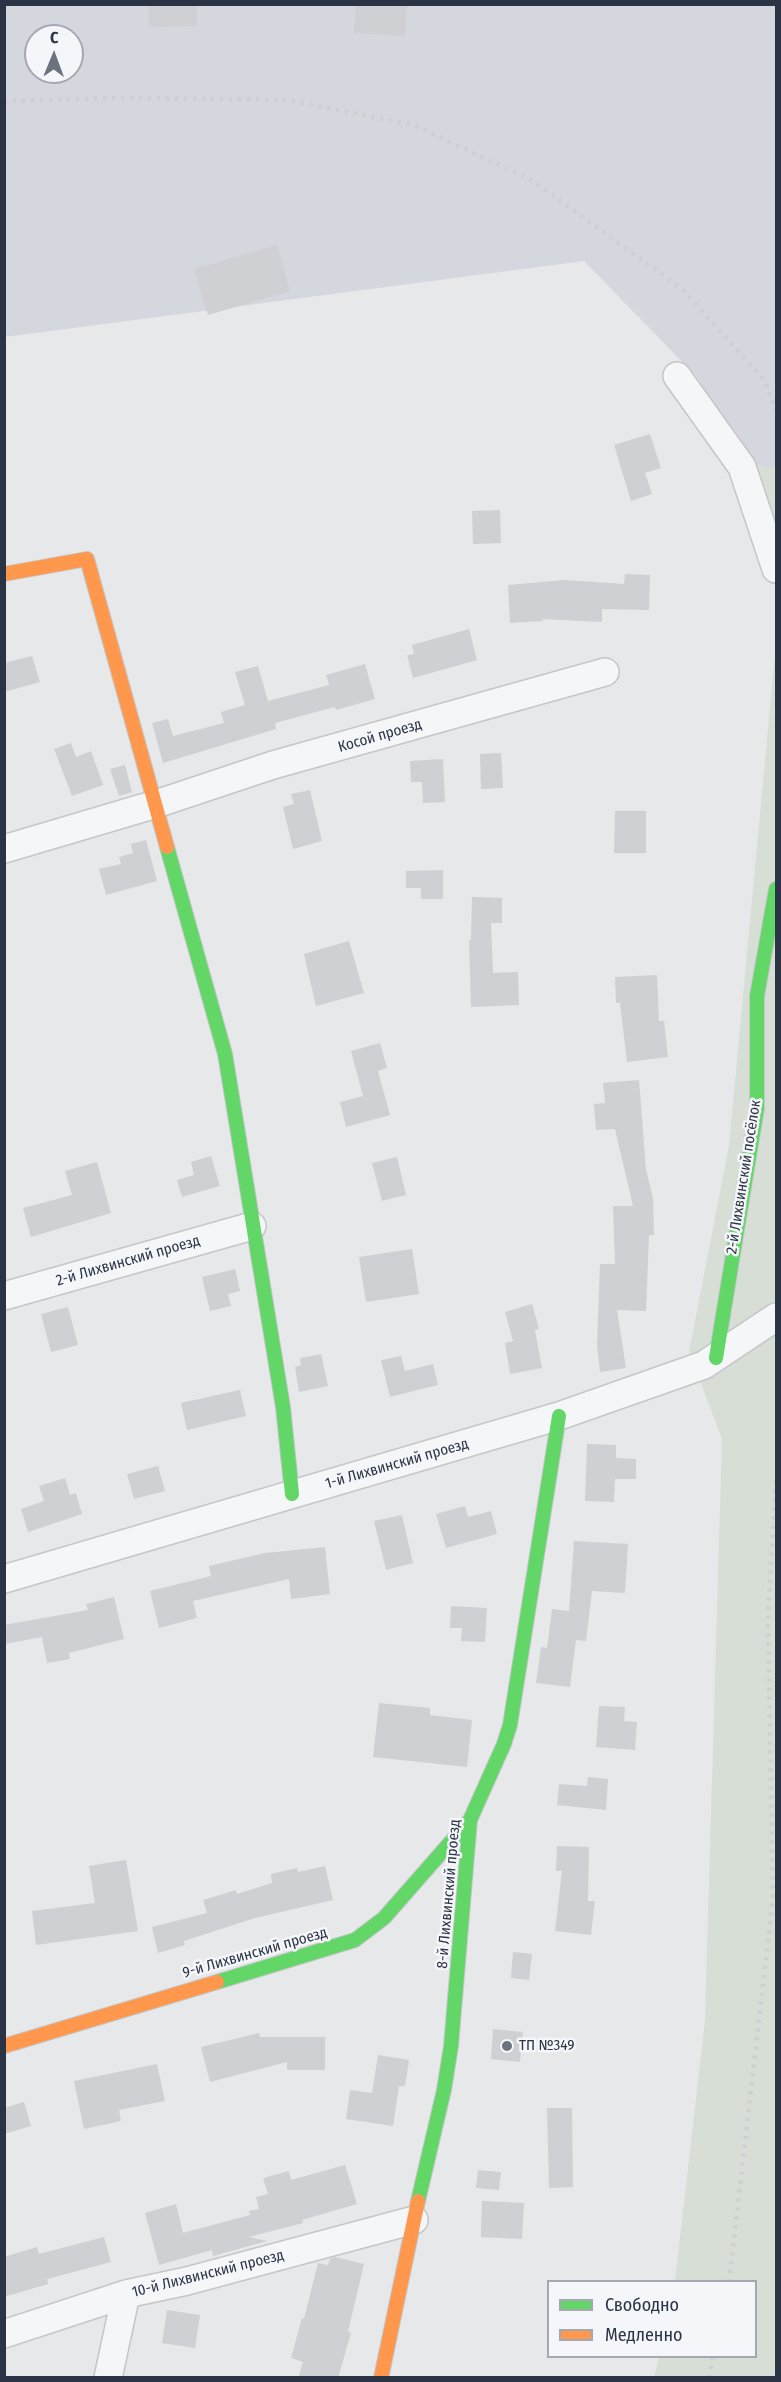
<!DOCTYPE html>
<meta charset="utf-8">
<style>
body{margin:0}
#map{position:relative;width:781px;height:2382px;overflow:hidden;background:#e6e8ea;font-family:"Fira Sans Condensed",sans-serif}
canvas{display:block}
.frame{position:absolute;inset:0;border:6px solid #2b3445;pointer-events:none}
.legend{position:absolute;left:547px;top:2280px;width:210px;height:78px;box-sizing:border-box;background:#f4f6f9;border:2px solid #a4a8b1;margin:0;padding:8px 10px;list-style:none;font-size:18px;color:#2b3445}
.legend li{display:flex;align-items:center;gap:12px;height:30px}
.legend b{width:30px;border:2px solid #a4a8b1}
.north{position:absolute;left:24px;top:24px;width:60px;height:60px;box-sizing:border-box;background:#f4f6f9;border:2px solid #a4a8b1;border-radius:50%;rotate:1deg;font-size:16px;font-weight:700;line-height:24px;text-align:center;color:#2b3445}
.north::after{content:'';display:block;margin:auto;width:21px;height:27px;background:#6c737f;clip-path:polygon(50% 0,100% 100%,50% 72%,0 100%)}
</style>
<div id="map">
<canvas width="781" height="2382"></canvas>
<div class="frame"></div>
<ul class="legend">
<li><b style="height:8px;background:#63d668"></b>Свободно</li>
<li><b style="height:8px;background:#ff974d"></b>Медленно</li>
</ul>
<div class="north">С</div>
</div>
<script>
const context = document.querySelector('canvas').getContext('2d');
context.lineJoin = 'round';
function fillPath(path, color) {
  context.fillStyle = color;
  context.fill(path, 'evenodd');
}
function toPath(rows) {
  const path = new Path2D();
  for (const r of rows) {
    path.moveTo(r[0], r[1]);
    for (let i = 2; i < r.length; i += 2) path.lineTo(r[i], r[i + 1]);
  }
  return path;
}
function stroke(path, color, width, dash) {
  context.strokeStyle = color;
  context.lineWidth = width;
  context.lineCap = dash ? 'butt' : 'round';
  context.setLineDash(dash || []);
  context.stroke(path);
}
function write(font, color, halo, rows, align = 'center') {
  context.font = font + ' "Fira Sans Condensed",sans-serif';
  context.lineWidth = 5;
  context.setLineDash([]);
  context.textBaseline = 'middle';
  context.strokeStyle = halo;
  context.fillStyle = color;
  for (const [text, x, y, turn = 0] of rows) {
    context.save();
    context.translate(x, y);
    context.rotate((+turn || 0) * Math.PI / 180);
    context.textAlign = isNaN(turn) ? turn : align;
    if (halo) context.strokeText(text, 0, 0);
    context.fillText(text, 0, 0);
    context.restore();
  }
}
fillPath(toPath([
 [4,5,776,5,776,469,751,463,696,376,584,261,5,337],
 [36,36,72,36,72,72,36,72]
]), '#d4d7dd');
fillPath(toPath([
 [751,463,776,469,776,535],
 [776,644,776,2377,654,2378,659,2357,756,2356,756,2282,675,2281,705,2021,722,1439,689,1352,729,1146]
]), '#d6ded6');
fillPath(toPath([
 [149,4,197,4,197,26,149,27],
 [356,4,407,4,405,36,354,33],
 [277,245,290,291,208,315,194,269],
 [650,434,661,468,645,473,652,494,631,501,614,445],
 [500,510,501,543,473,544,472,511],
 [625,574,650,575,649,610,602,609,602,622,542,619,543,621,510,623,508,585,564,580,624,584],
 [469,629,477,660,413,678,407,655,414,654,412,645],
 [32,656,40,682,4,692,4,663],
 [365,664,375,699,336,710,335,707,275,723,276,729,163,763,152,723,168,719,173,736,224,723,221,712,245,705,235,672,258,666,268,701,329,685,326,675],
 [71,743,76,757,91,751,103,785,72,796,54,749],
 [501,753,503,788,481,789,480,754],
 [443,759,445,802,423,803,422,782,411,782,410,761],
 [125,765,132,792,119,796,110,769],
 [310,790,322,841,293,849,283,807,294,804,291,794],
 [615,811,646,811,646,853,614,853],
 [146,840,157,881,106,895,99,869,121,864,119,857,133,853,131,844],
 [443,870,443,899,421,899,421,888,406,888,406,871],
 [472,897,502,898,502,923,491,923,493,973,518,972,519,1005,471,1007,469,940,471,940],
 [349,941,364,993,316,1006,304,954],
 [657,975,659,1021,664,1021,668,1057,627,1062,620,1003,616,1003,615,977],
 [380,1043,387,1068,378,1071,390,1115,346,1127,340,1102,363,1096,351,1051],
 [639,1080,646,1170,653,1198,654,1235,649,1235,646,1311,617,1310,626,1368,600,1372,597,1346,600,1264,615,1264,613,1206,633,1206,615,1129,596,1130,594,1104,605,1103,603,1083],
 [211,1156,220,1186,182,1197,177,1180,194,1175,191,1162],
 [397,1157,406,1195,382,1201,372,1163],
 [97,1162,111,1213,31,1237,23,1208,72,1195,65,1171],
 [412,1249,419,1294,366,1302,359,1257],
 [235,1269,240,1291,228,1294,231,1306,210,1311,202,1277],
 [532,1304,539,1329,535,1330,542,1368,510,1374,505,1343,513,1341,505,1312],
 [68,1307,78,1345,51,1352,41,1314],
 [321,1354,328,1386,299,1392,295,1367,301,1365,300,1358],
 [401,1356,405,1371,433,1364,438,1385,390,1397,381,1360],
 [240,1390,246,1416,187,1430,181,1403],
 [587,1444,616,1445,616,1458,636,1459,636,1479,615,1479,614,1502,585,1501],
 [158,1466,165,1491,134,1499,127,1474],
 [65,1478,70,1495,76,1493,82,1514,28,1532,21,1509,44,1501,39,1486],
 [465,1506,468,1517,491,1511,497,1534,446,1548,436,1514],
 [402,1515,413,1563,386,1570,374,1521],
 [574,1541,628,1544,625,1593,592,1591,586,1641,576,1640,570,1687,536,1683,541,1647,547,1648,552,1609,569,1611],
 [325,1547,330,1594,291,1599,289,1579,193,1601,197,1618,159,1628,150,1591,211,1576,209,1566,265,1553],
 [114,1597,124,1639,69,1653,70,1659,47,1663,42,1637,4,1644,4,1625,88,1610,86,1604],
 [451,1606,487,1608,485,1642,461,1641,462,1628,450,1628],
 [379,1703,430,1708,430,1715,472,1720,467,1767,373,1757],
 [599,1706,625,1707,624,1721,637,1722,635,1750,596,1747],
 [588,1777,608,1779,606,1810,557,1805,559,1784,587,1786],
 [557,1846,589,1847,588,1901,595,1901,591,1935,555,1931,562,1871,556,1871],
 [126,1860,138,1931,36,1945,32,1911,95,1903,89,1866],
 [325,1866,333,1900,255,1918,184,1941,185,1945,158,1953,152,1927,207,1913,203,1900,236,1890,237,1894,272,1883,271,1874,297,1868,298,1872],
 [513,1952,532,1954,529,1980,511,1978],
 [493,2029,523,2032,520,2062,491,2059],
 [259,2033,260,2037,325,2037,325,2070,287,2070,287,2062,210,2082,201,2047],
 [378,2055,409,2060,405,2086,399,2086,393,2126,346,2119,350,2090,372,2093],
 [157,2064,165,2101,119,2110,121,2121,84,2129,74,2081],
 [24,2102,31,2126,4,2134,4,2108],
 [547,2108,572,2108,573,2187,549,2188],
 [345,2165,357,2204,302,2220,303,2223,249,2237,267,2241,213,2256,212,2250,159,2265,145,2213,176,2204,183,2233,250,2215,249,2211,259,2209,256,2197,268,2194,263,2178,289,2171,291,2180],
 [478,2170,501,2172,499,2190,476,2188],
 [482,2201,524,2203,522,2239,481,2237],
 [104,2237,111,2262,47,2279,48,2284,4,2297,4,2257,37,2247,39,2254],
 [335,2257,364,2264,348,2332,351,2333,338,2378,298,2378,303,2362,291,2358,302,2318,304,2319,318,2263,328,2265,330,2259],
 [167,2310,200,2315,195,2348,162,2343]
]), '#ced0d3');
const street = toPath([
 [677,376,742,467,776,569],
 [4,849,156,804,273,765,605,672],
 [4,1296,252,1226],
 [4,1579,559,1416,704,1365,776,1317],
 [4,2334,126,2294,187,2281,414,2220],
 [108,2378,126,2294]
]);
const fast = toPath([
 [167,847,225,1054,283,1407,292,1494],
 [716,1358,757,1108,757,996,776,889],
 [217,1982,355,1940,384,1918,470,1820],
 [418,2201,444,2090,451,2046,470,1820,504,1744,510,1725,559,1416]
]);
const slow = toPath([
 [4,574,87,559,167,847],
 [4,2046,217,1982],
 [381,2378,418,2201]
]);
stroke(street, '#c4c6c8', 30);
stroke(fast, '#c4c6c8', 16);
stroke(slow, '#c4c6c8', 16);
stroke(street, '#f5f6f7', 27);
stroke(fast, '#63d668', 14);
stroke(slow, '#ff974d', 14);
stroke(toPath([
 [4,101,125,98,289,100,414,125,532,180,682,289,765,381,776,413],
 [729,2282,773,1897,768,1620,776,1478],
 [709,2378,713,2356]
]), '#cecfd2', 4.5, [3, 6]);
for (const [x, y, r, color] of [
 [507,2046,6,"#6c737f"]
]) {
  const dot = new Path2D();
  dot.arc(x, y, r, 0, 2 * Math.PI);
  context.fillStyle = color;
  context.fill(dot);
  stroke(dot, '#f4f6f9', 2);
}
write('15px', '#2b3445', '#f4f6f9', [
 ["Косой проезд",380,736,-16],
 ["2-й Лихвинский посёлок",744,1177,-81],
 ["2-й Лихвинский проезд",128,1261,-16],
 ["1-й Лихвинский проезд",397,1464,-16],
 ["8-й Лихвинский проезд",449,1894,-85],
 ["9-й Лихвинский проезд",255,1953,-16],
 ["10-й Лихвинский проезд",208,2274,-14]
]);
write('15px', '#2b3445', '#f4f6f9', [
 ["ТП №349",519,2046]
], 'left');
</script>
